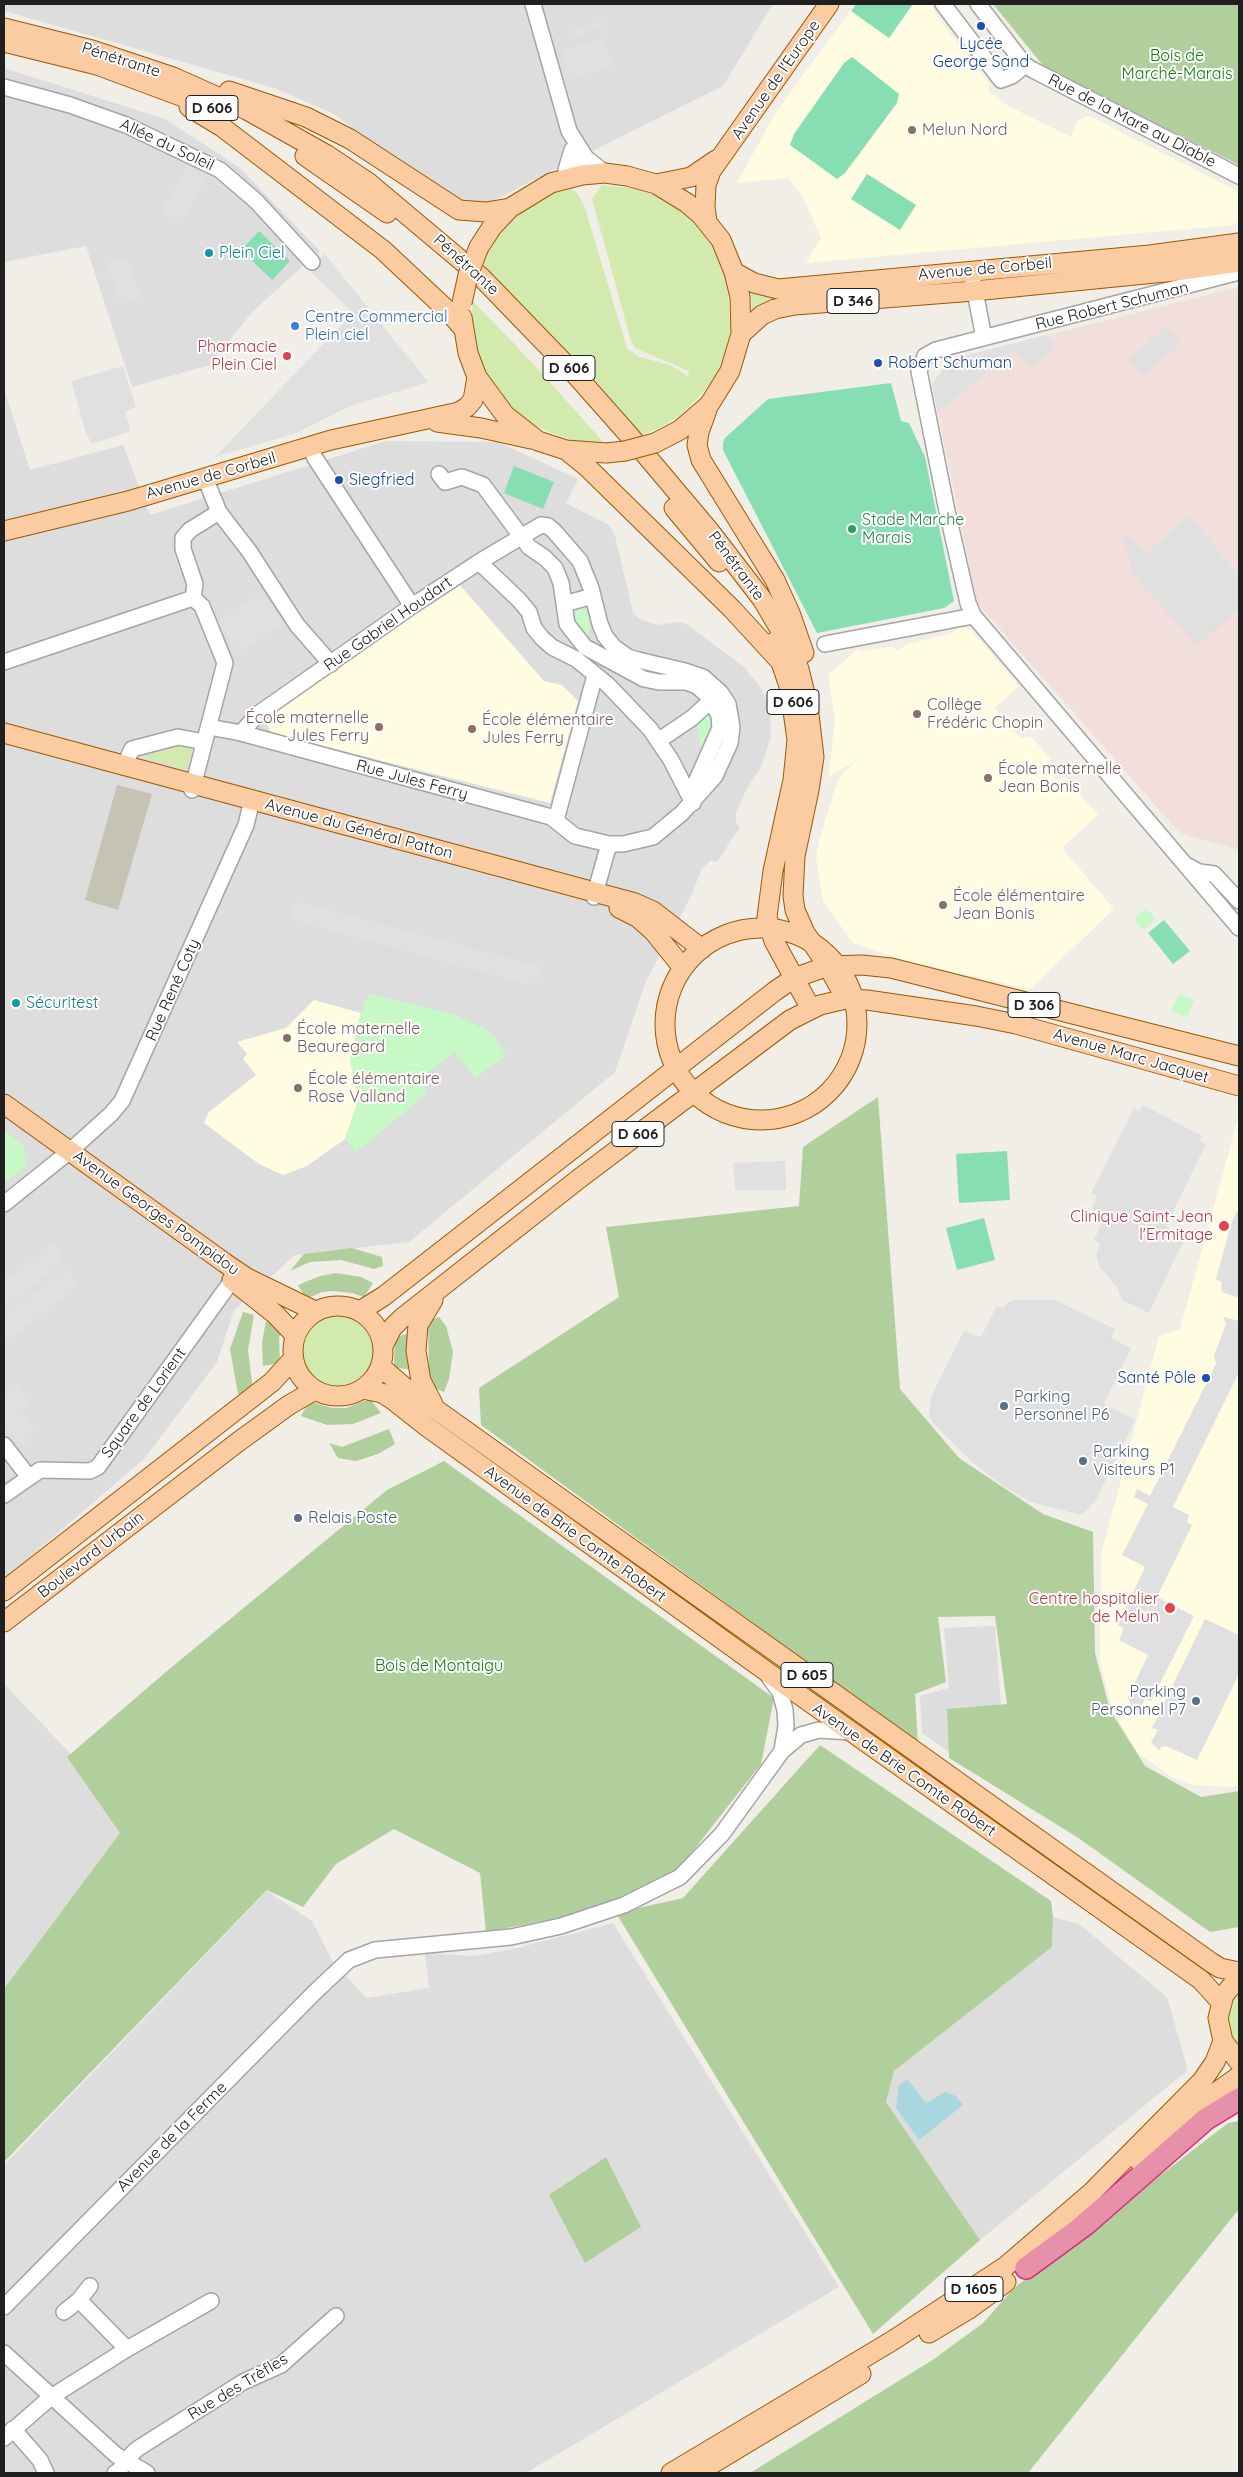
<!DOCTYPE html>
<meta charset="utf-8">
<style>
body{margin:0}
#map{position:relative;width:1243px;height:2477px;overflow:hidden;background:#f1ede7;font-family:Quicksand,sans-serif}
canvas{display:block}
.frame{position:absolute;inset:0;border:5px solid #202020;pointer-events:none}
</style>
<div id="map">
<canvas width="1243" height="2477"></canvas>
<div class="frame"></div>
</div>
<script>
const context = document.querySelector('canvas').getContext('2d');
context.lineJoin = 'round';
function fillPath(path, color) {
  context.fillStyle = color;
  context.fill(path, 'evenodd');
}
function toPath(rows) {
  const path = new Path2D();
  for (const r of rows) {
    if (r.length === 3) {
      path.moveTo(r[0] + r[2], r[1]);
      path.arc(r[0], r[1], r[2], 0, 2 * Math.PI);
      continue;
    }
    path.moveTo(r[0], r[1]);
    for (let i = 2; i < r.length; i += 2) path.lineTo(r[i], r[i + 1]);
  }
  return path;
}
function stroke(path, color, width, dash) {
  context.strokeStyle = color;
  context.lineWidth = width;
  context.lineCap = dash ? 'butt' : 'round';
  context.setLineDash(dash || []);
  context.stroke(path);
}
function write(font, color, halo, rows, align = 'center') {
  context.font = font + ' Quicksand,sans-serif';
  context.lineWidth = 4;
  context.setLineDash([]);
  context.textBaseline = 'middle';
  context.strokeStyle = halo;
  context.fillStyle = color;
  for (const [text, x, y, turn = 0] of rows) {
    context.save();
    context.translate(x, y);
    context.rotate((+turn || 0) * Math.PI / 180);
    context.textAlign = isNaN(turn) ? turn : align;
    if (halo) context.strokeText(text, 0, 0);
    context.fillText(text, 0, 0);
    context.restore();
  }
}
fillPath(toPath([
 [4,4,773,4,723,86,488,203,459,203,394,159,334,114,274,88,4,11],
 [4,68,165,119,240,168,320,251,253,311,210,365,132,387,86,246,4,262],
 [4,389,30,470,123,445,150,515,386,441,498,442,578,479,566,503,609,525,615,536,633,612,639,619,657,625,679,622,686,624,743,666,762,689,770,713,771,737,761,767,746,790,736,812,736,823,740,827,717,862,712,860,702,868,691,896,646,981,615,1072,409,1242,295,1255,234,1310,217,1362,144,1459,4,1579],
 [995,1626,1001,1707,952,1754,922,1733,920,1696,949,1688,944,1628],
 [4,1684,135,1821,4,1994],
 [267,1891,312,1921,333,1962,366,1998,429,1988,425,1953,474,1956,513,1949,613,1923,839,2287,526,2473,4,2473,4,2165],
 [1053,1917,1079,1924,1167,1997,1188,2070,980,2240,886,2102,894,2071,1052,1947]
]), '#deddde');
fillPath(toPath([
 [855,4,932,4,935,13,990,85,988,90,1008,106,1071,137,1078,120,1087,116,1093,118,1236,190,1239,194,1239,221,1233,225,806,263,821,238,803,197,788,178,737,183,774,115],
 [459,584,544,681,562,685,578,701,550,803,272,733,268,727,267,719],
 [961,626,969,628,1019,686,995,708,1020,738,1032,737,1051,760,1045,767,1058,781,1064,776,1098,815,1062,848,1114,909,1030,989,910,962,853,943,823,901,816,858,819,841,835,788,841,775,856,760,828,778,835,720,828,675,858,649,861,652,893,646,897,651,907,644,951,634],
 [314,1000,361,1013,350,1058,358,1101,345,1139,307,1166,283,1175,259,1164,204,1123,209,1112,256,1075,243,1059,247,1054,237,1042,286,1028],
 [1237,1122,1239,1123,1239,1785,1232,1787,1194,1785,1170,1776,1138,1753,1122,1727,1111,1704,1100,1661,1101,1555,1159,1336,1180,1329]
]), '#fffce2');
fillPath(toPath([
 [1239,287,1239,850,1180,833,977,603,932,384,949,360]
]), '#f2dfdb');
fillPath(toPath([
 [117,785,152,794,118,910,85,900]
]), '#c5c3b2');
fillPath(toPath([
 [602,185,637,189,659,197,680,210,700,229,715,250,728,281,730,332,725,355,715,376,699,397,683,412,666,425,642,435,481,267,494,239,512,219,533,203,551,194,571,189,577,193,584,205,627,348,639,357,670,365,688,376,689,371,635,348,631,341,592,199],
 [933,280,933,288,752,311,750,289],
 [473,301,540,371,604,443,575,441,549,432,531,424,508,405,485,371,476,347,471,322],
 [185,745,192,751,189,763,185,769,142,757],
 [337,1350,39],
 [402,1390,1209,1967,1202,1976,397,1398],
 [1239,1988,1239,2048,1230,2034,1227,2021,1228,2009]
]), '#d2eaae');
fillPath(toPath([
 [993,4,1239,4,1239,165,1045,68],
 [878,1097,900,1389,959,1458,1043,1514,1093,1532,1095,1653,1110,1710,1145,1766,1201,1797,1239,1791,1239,1927,1210,1932,1077,1837,949,1758,947,1709,1007,1704,995,1616,938,1617,946,1682,915,1694,918,1743,481,1425,479,1388,619,1297,606,1227,799,1206,803,1147],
 [352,1248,382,1257,383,1266,374,1269,341,1260,310,1262,290,1271,304,1254],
 [336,1273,361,1277,373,1283,364,1297,352,1293,332,1291,322,1292,306,1299,298,1285,320,1276],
 [243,1312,254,1315,248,1350,253,1391,238,1394,230,1349],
 [439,1317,446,1326,453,1352,449,1379,444,1392,426,1385,429,1372,428,1321],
 [266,1321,282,1329,279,1338,280,1363,263,1366,262,1342],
 [411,1333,411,1370,394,1367,395,1337],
 [370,1399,381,1413,353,1424,327,1425,301,1416,309,1401,332,1408,346,1408],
 [389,1429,395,1444,378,1454,356,1461,338,1458,329,1443,342,1447],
 [444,1461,774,1698,761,1764,667,1884,610,1908,486,1932,480,1873,394,1829,336,1864,303,1907,267,1890,4,2162,4,1989,120,1833,67,1757,167,1671,387,1490],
 [820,1745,1051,1901,1053,1917,1052,1947,894,2071,886,2102,980,2240,873,2334,616,1913,683,1898],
 [1239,2121,1239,2209,1028,2473,750,2473,934,2359,983,2323,1014,2288,1228,2123],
 [606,2157,641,2227,585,2263,549,2195]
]), '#b1cf9d');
fillPath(toPath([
 [581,604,588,615,590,628,587,642,575,626,569,607],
 [712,713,716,722,705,750,701,748,696,724],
 [1146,908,1156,919,1143,930,1134,919],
 [369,994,453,1014,491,1032,506,1055,475,1078,455,1052,420,1078,426,1094,356,1152,345,1139,358,1101,350,1058,361,1013],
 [1179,994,1194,1000,1187,1017,1171,1011],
 [4,1131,23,1144,26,1166,4,1183]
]), '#c7f9c6');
fillPath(toPath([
 [856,4,913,4,889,38,851,11],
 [852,57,899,94,897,103,845,173,837,179,790,145,794,134,844,63],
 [867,174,916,205,900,230,851,199],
 [259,231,290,261,272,280,241,250],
 [891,383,901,421,909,423,925,457,954,601,944,608,817,633,723,450,723,443,725,438,768,399],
 [514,466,554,482,543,509,504,493],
 [1164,920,1190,951,1173,964,1148,933],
 [1007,1151,1010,1200,959,1203,956,1154],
 [984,1218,995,1260,957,1270,946,1228]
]), '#87deb3');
fillPath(toPath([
 [602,20,604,26,573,37,571,31],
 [604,37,613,67,571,79,562,51],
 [188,165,202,174,207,167,246,195,240,201,208,177,181,225,161,211],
 [325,254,428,382,348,407,296,433,215,457,353,313,307,268],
 [126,258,129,262,141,299,122,304,120,298,116,299,114,292,118,291,114,278,111,278,107,262],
 [1166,327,1181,343,1143,376,1129,359],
 [1046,335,1057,347,1032,367,1013,350,938,413,932,384,949,360],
 [123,366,136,407,125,412,131,431,92,444,86,433,71,381],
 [1189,516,1239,575,1239,610,1197,645,1133,575,1122,537,1129,536,1146,554],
 [262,592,281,621,281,625,240,652,237,651,217,621],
 [298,902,539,966,543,974,533,983,522,983,300,922,290,917,294,905],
 [1143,1105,1202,1136,1200,1141,1206,1144,1166,1226,1184,1240,1149,1313,1122,1300,1117,1287,1100,1267,1096,1255,1100,1243,1094,1240,1105,1216,1092,1208,1097,1196,1091,1193,1134,1108,1139,1111],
 [785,1161,786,1190,735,1190,733,1163],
 [1239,1207,1239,1298,1224,1293,1221,1289,1222,1282,1216,1279,1231,1224],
 [53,1243,62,1255,59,1257,63,1262,4,1309,4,1282],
 [66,1268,79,1285,4,1344,4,1316],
 [1015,1300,1055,1300,1115,1329,1111,1338,1131,1348,1104,1404,1135,1420,1095,1502,1081,1515,1031,1502,1003,1486,971,1461,933,1423,929,1416,931,1397,964,1331,981,1337,997,1306,1003,1308,1007,1303],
 [1224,1317,1239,1321,1239,1372,1173,1507,1189,1515,1187,1522,1192,1525,1157,1597,1194,1616,1151,1701,1145,1699,1136,1718,1128,1697,1148,1655,1119,1640,1124,1628,1118,1625,1145,1567,1122,1555,1148,1504,1134,1497,1137,1489,1150,1496,1216,1364,1214,1355,1226,1324],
 [17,1386,30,1402,21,1410,35,1428,29,1432,34,1438,23,1447,4,1423,4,1396],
 [1205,1619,1239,1635,1239,1674,1197,1760,1166,1746,1161,1747,1159,1751,1151,1742,1158,1730,1152,1728]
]), '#e0e0e0');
fillPath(toPath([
 [907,2079,926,2103,945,2092,956,2096,963,2105,919,2140,896,2108,899,2085]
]), '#a8d7dd');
const minor = toPath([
 [533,4,569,131,586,158,605,173],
 [943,4,1001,80,1012,76,1025,65],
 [978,4,1025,65,1033,70,1239,176],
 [4,87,70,105,126,125,220,170,256,201,312,262],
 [574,148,589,166,566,170,572,150,574,148],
 [1239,272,936,350,925,356,919,371,947,511,968,603,973,615,1239,928],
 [973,281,984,338],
 [310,447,315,458,412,606],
 [439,474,445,482,462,477,483,485,529,547,545,558,555,568,561,583,567,624,585,647,644,679,659,682,686,682,697,686,707,695,719,715,720,728,696,782,693,801],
 [205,478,219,512,249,551,297,625,331,664],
 [479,562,519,600,529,612,534,628,542,638,552,647,576,659,607,684,650,729,671,760,693,803],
 [193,598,195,584,183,549,183,538,190,530,219,512],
 [564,604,593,596],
 [825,644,968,617,973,615],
 [4,662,193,598],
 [209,727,241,733,551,817,575,836,609,844,623,844,653,837,682,813,715,776,730,743,732,727,728,704,720,692,703,677,685,671,638,660,628,657,614,647,605,636,600,624,591,588,580,561,554,531,548,526,541,525,479,562,412,606,258,714,241,733],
 [658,741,692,718,718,694],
 [124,766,132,749,178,737,204,742],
 [192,790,225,663,202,606,193,598],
 [556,820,595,675],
 [1188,866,1199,872,1214,874,1239,901],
 [594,897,609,844],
 [4,1204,70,1151,111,1114,122,1101,246,825,252,800],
 [4,1445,28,1476],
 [4,1495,40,1470,90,1471,98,1467,238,1272],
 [769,1677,780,1692,785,1710,786,1726,782,1751],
 [79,2300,127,2349],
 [4,2307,314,1993,349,1960,375,1950,511,1937,561,1926,624,1905,680,1877,722,1834,782,1751,801,1735,819,1730,851,1732],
 [64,2312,79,2300,90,2286],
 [4,2353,116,2455,147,2473],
 [13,2429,40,2460,46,2473],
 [4,2438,51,2397,127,2349,211,2301],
 [115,2473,119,2471,126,2460,137,2449,243,2382,281,2365,336,2316]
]);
const major = toPath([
 [4,28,92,50,173,77,247,110,327,155,369,183,482,278,573,372,628,434,708,529,762,599,785,638,799,669,808,706,814,757,809,790,795,856,793,896,795,910,805,933,826,963,846,999],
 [4,42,97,65,210,107],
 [229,91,306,117,350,139,459,210,486,212,510,208],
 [189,107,222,127,383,250,448,311,463,328],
 [305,156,387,213],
 [656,184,691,177,716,160],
 [707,222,705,207,706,185,711,171,829,4],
 [479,247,492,227,510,208,551,183,582,175,605,173,627,176,656,184,687,203,701,215,721,240,734,272,740,297,741,334,730,371,709,405,680,430,655,443],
 [734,272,754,283,778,289,1150,255,1239,243],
 [462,317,468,353,477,377,505,415,538,441,566,450,606,453],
 [741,334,762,315,775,309,795,305,974,291,1175,271,1239,262],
 [707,410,699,432,697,445,701,460,775,580,790,613,804,653],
 [437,422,481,428,531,439],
 [566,450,586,466,732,609,779,660],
 [674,508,719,562],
 [4,531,128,501,331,440,459,412,467,407,473,400,477,377],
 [774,642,790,689,797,740,793,780,773,871,767,917,774,941,811,1009],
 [4,733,635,903,653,911,702,949],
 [619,908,637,917,654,932,683,968],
 [761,1024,96],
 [4,1104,225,1263,247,1278,315,1311],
 [232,1280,275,1314,295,1335],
 [433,1300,418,1325,416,1351,421,1381,433,1404],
 [338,1351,45],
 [360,1311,384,1296,775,991,794,978,828,966,862,965,891,968,1239,1056],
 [384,1344,392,1328,402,1318,580,1178,790,1020,820,1005,846,999,867,1000,976,1016,1016,1024,1239,1086],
 [381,1367,403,1386,1212,1963,1220,1968,1239,1972],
 [363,1389,382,1393,393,1400,426,1426,763,1669,1201,1980,1221,2002],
 [4,1591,272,1382,293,1359],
 [4,1622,238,1442,289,1405,315,1390],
 [1239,1977,1224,1995,1218,2018,1223,2041,1239,2062],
 [1140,2162,1197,2106,1239,2076],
 [929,2333,969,2309,1006,2282],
 [671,2473,892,2341,1006,2266,1092,2192,1202,2081,1215,2062,1223,2041],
 [697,2473,861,2374]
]);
const highway = toPath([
 [1026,2268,1086,2224,1206,2119,1239,2099]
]);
stroke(minor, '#a4a4a4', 18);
stroke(major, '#9b5802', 21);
stroke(highway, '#d92a78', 24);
stroke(minor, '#fff', 15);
stroke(major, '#fbcba2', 19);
stroke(highway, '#e690a9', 21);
const majorBridge = toPath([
 [462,303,468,275,479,247],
 [606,453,625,451,655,443]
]);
stroke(majorBridge, '#9b5802', 21, []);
stroke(majorBridge, '#fbcba2', 19);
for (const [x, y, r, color] of [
 [981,26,5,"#1a4fb4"],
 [912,130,5,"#8d6e63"],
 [209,253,5,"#0f9aa8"],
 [295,326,5,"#3f7fe0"],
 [287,356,5,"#e0444e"],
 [878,363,5,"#1a4fb4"],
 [339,480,5,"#1a4fb4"],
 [852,529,5,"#2e9e5b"],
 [917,714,5,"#8d6e63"],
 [379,727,5,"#8d6e63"],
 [472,729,5,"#8d6e63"],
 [988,778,5,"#8d6e63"],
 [943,905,5,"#8d6e63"],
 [16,1003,5,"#0f9aa8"],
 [287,1038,5,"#8d6e63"],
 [298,1088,5,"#8d6e63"],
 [1224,1226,6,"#e0444e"],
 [1206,1378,5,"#1a4fb4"],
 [1004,1406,5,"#5c6f8a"],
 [1083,1461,5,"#5c6f8a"],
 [298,1518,5,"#5c6f8a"],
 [1170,1608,6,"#e0444e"],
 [1196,1701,5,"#5c6f8a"]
]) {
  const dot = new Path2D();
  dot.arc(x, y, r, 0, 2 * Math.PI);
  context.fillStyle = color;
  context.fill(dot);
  stroke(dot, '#fff', 2);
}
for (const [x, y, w] of [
 [212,108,52],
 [853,301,52],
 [569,368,52],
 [793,702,52],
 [1034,1005,52],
 [638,1134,52],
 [807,1675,52],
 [974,2289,58]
]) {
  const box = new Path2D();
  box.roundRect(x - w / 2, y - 12.5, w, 25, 4);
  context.fillStyle = '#fff';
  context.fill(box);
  stroke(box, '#202020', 1);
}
write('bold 15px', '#202020', null, [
 ["D 606",212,108],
 ["D 346",853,301],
 ["D 606",569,368],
 ["D 606",793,702],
 ["D 306",1034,1005],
 ["D 606",638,1134],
 ["D 605",807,1675],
 ["D 1605",974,2289]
]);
write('16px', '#164399', '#fff', [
 ["Lycée",981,44,"center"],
 ["George Sand",981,62,"center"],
 ["Robert Schuman",888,363],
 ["Siegfried",349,480],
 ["Santé Pôle",1196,1378,"right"]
], 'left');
write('16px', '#0f800d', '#fff', [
 ["Bois de",1177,56],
 ["Marché-Marais",1177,74],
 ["Bois de Montaigu",439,1666]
]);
write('16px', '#202020', '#fff', [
 ["Pénétrante",121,60,18],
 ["Avenue de l'Europe",776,80,-55],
 ["Rue de la Mare au Diable",1132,121,27],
 ["Allée du Soleil",167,145,25],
 ["Pénétrante",466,265,42],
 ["Avenue de Corbeil",985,269,-5],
 ["Rue Robert Schuman",1112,306,-14],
 ["Avenue de Corbeil",211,476,-16],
 ["Pénétrante",736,566,53],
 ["Rue Gabriel Houdart",388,624,-35],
 ["Rue Jules Ferry",412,780,15],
 ["Avenue du Général Patton",359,829,15],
 ["Rue René Coty",173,990,-66],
 ["Avenue Marc Jacquet",1131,1056,16],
 ["Avenue Georges Pompidou",156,1213,36],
 ["Square de Lorient",144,1403,-54],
 ["Avenue de Brie Comte Robert",575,1534,36],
 ["Boulevard Urbain",91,1555,-38],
 ["Avenue de Brie Comte Robert",904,1770,35],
 ["Avenue de la Ferme",172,2137,-45],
 ["Rue des Trèfles",238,2387,-31]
]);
write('16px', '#785e54', '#fff', [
 ["Melun Nord",922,130],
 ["Collège",927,705],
 ["Frédéric Chopin",927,723],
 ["École maternelle",369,718,"right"],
 ["Jules Ferry",369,736,"right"],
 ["École élémentaire",482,720],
 ["Jules Ferry",482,738],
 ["École maternelle",998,769],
 ["Jean Bonis",998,787],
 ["École élémentaire",953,896],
 ["Jean Bonis",953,914],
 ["École maternelle",297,1029],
 ["Beauregard",297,1047],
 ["École élémentaire",308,1079],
 ["Rose Valland",308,1097]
], 'left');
write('16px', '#0d838f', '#fff', [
 ["Plein Ciel",219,253],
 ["Sécuritest",26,1003]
], 'left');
write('16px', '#366cbe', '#fff', [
 ["Centre Commercial",305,317],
 ["Plein ciel",305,335]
], 'left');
write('16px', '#be3a42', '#fff', [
 ["Pharmacie",277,347],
 ["Plein Ciel",277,365],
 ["Clinique Saint-Jean",1213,1217],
 ["l'Ermitage",1213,1235],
 ["Centre hospitalier",1159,1599],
 ["de Melun",1159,1617]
], 'right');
write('16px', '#27864d', '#fff', [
 ["Stade Marche",862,520],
 ["Marais",862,538]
], 'left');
write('16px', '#4e5e75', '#fff', [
 ["Parking",1014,1397],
 ["Personnel P6",1014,1415],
 ["Parking",1093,1452],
 ["Visiteurs P1",1093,1470],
 ["Relais Poste",308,1518],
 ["Parking",1186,1692,"right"],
 ["Personnel P7",1186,1710,"right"]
], 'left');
</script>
